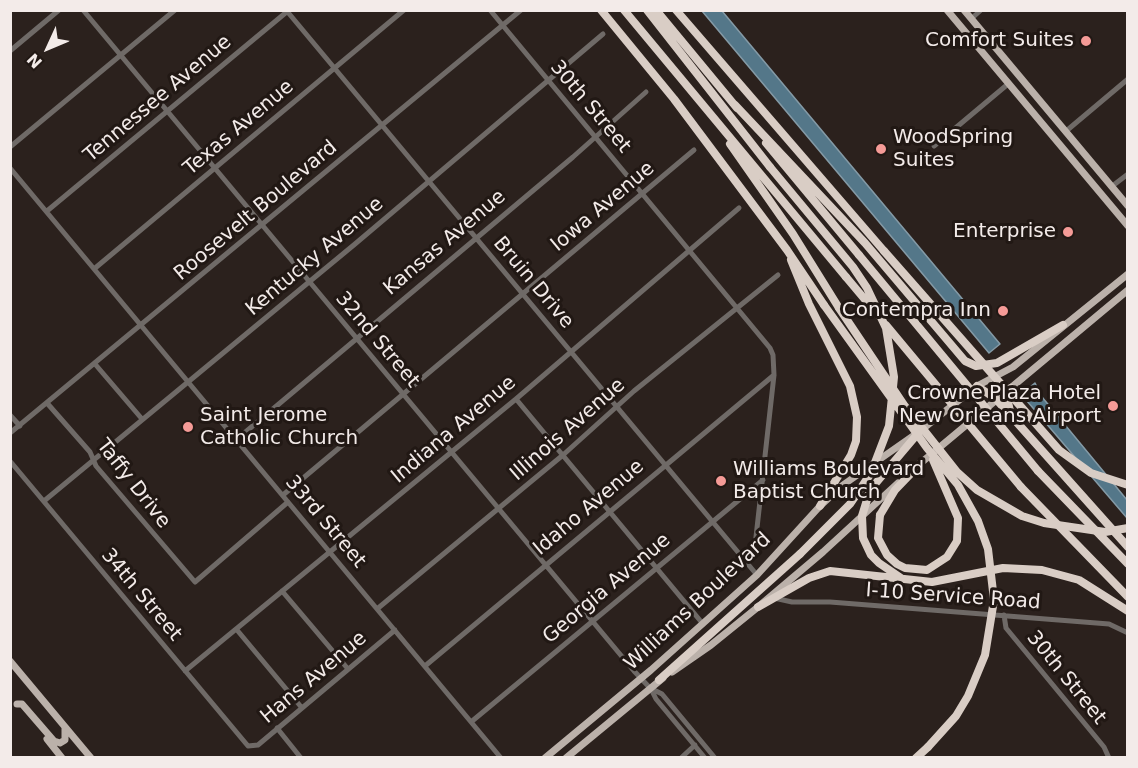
<!DOCTYPE html>
<style>
body{margin:0}
#map{position:relative;width:1138px;height:768px;overflow:hidden;background:#2b211d;font-family:"DejaVu Sans",sans-serif}
canvas{display:block}
.frame{position:absolute;inset:0;border:12px solid #f3ebe9;pointer-events:none}
.north{position:absolute;left:18px;top:18px;width:60px;height:60px;-webkit-text-stroke:4px #211814;paint-order:stroke;rotate:226deg;font-size:16px;font-weight:700;line-height:24px;text-align:center;color:#f3ebe9}
.north::after{content:'';display:block;margin:auto;width:21px;height:27px;background:#f3ebe9;clip-path:polygon(50% 0,100% 100%,50% 72%,0 100%)}
</style>
<div id="map">
<canvas width="1138" height="768"></canvas>
<div class="frame"></div>
<div class="north">N</div>
</div>
<script>
const context = document.querySelector('canvas').getContext('2d');
context.lineJoin = 'round';
function fillPath(path, color) {
  context.fillStyle = color;
  context.fill(path, 'evenodd');
}
function toPath(rows) {
  const path = new Path2D();
  for (const r of rows) {
    path.moveTo(r[0], r[1]);
    for (let i = 2; i < r.length; i += 2) path.lineTo(r[i], r[i + 1]);
  }
  return path;
}
function stroke(path, color, width, dash) {
  context.strokeStyle = color;
  context.lineWidth = width;
  context.lineCap = dash ? 'butt' : 'round';
  context.setLineDash(dash || []);
  context.stroke(path);
}
function write(font, color, halo, rows, align = 'center') {
  context.font = font + ' "DejaVu Sans",sans-serif';
  context.lineWidth = 6;
  context.setLineDash([]);
  context.textBaseline = 'middle';
  context.strokeStyle = halo;
  context.fillStyle = color;
  for (const [text, x, y, turn = 0] of rows) {
    context.save();
    context.translate(x, y);
    context.rotate((+turn || 0) * Math.PI / 180);
    context.textAlign = isNaN(turn) ? turn : align;
    if (halo) context.strokeText(text, 0, 0);
    context.fillText(text, 0, 0);
    context.restore();
  }
}
const water = toPath([
 [702,11,722,11,1000,344,989,353,702,11],
 [1035,383,1042,397,1127,500,1127,518,1021,394,1035,383]
]);
fillPath(water, '#547789');
stroke(water, '#849aa6', 1.5);
stroke(toPath([
 [83,10,634,671,650,688,662,694,715,758],
 [286,10,757,575],
 [490,10,770,348,773,355,774,375,755,546],
 [971,19,981,10],
 [10,51,59,10],
 [1065,132,1128,79],
 [934,146,1008,84],
 [10,147,175,10],
 [10,168,501,758],
 [1111,187,1128,174],
 [47,211,289,10],
 [94,269,404,10],
 [95,364,142,419],
 [516,399,703,624],
 [47,403,90,452,96,466,195,582,288,502],
 [10,415,20,426],
 [10,433,521,10],
 [236,440,573,157,646,92],
 [10,461,248,746,258,745,395,630],
 [283,495,694,150],
 [44,501,355,244,603,34],
 [282,591,348,669],
 [774,598,792,602,830,602,1109,624,1128,633],
 [377,609,563,455,634,391,778,275],
 [1004,615,1006,628,1104,747,1109,758],
 [237,630,302,708],
 [425,666,774,375],
 [185,671,516,399,739,208],
 [651,689,656,699,705,758],
 [471,722,763,480],
 [277,728,301,758],
 [681,758,695,745]
]), '#6f6a67', 5);
stroke(toPath([
 [947,10,1128,226],
 [964,10,1128,206],
 [916,467,1128,290],
 [10,661,91,758],
 [672,672,711,645,758,607,823,552,898,483],
 [17,704,22,704,54,741,60,743,65,740,65,728],
 [47,739,62,758],
 [545,758,651,670,757,575,820,506,843,485,920,431,977,386,1013,367,1128,274],
 [566,758,663,678]
]), '#bbb1aa', 7);
stroke(toPath([
 [601,10,674,99,787,250,824,305],
 [624,10,846,277],
 [647,10,770,167],
 [656,10,737,108],
 [676,10,884,251],
 [735,105,865,243,965,361,976,366,997,363,1063,325],
 [766,143,859,255],
 [730,144,793,234,839,308],
 [791,260,809,304,850,386,857,417,856,441,851,455,820,506],
 [977,386,996,399,1128,547],
 [1010,411,1007,398,1011,388],
 [1038,471,1128,564],
 [1021,487,1128,597],
 [880,515,895,490,920,464],
 [901,578,879,563,871,555,863,538,862,516,870,490,920,431],
 [758,607,809,578,830,571,932,582,1003,568,1042,570,1079,580,1128,611],
 [659,680,800,554],
 [916,758,928,747]
]), '#d9cdc5', 8);
stroke(toPath([
 [770,167,853,267,867,288,886,328,894,377,889,426,871,473,850,504,800,554],
 [884,251,1059,450,1091,473,1128,485],
 [859,255,1038,471],
 [846,277,878,315],
 [824,305,927,448,958,485,978,521,988,549,994,600,985,655,968,696,956,716,928,747],
 [839,308,904,405,957,472,977,490,1022,516,1044,523,1105,532,1128,528],
 [886,325,1021,487],
 [880,515,878,538,887,555,897,564,905,568,927,570,947,557,957,541,958,518,933,460]
]), '#d9cdc5', 8);
for (const [x, y, r, color] of [
 [1086,41,6,"#f59b97"],
 [881,149,6,"#f59b97"],
 [1068,232,6,"#f59b97"],
 [1003,311,6,"#f59b97"],
 [1113,406,6,"#f59b97"],
 [188,427,6,"#f59b97"],
 [721,481,6,"#f59b97"]
]) {
  const dot = new Path2D();
  dot.arc(x, y, r, 0, 2 * Math.PI);
  context.fillStyle = color;
  context.fill(dot);
  stroke(dot, '#211814', 2);
}
write('20px', '#f3ebe9', '#211814', [
 ["Comfort Suites",1074,41],
 ["WoodSpring",893,138,"left"],
 ["Suites",893,161,"left"],
 ["Enterprise",1056,232],
 ["Contempra Inn",991,311],
 ["Crowne Plaza Hotel",1101,394],
 ["New Orleans Airport",1101,417],
 ["Saint Jerome",200,416,"left"],
 ["Catholic Church",200,439,"left"],
 ["Williams Boulevard",733,470,"left"],
 ["Baptist Church",733,493,"left"]
], 'right');
write('20px', '#f3ebe9', '#211814', [
 ["Tennessee Avenue",158,99,-40],
 ["30th Street",590,107,50],
 ["Texas Avenue",239,128,-40],
 ["Iowa Avenue",603,207,-40],
 ["Roosevelt Boulevard",256,211,-40],
 ["Kansas Avenue",445,243,-40],
 ["Kentucky Avenue",315,257,-40],
 ["Bruin Drive",533,283,50],
 ["32nd Street",377,340,50],
 ["Indiana Avenue",454,430,-40],
 ["Illinois Avenue",568,430,-41],
 ["Taffy Drive",133,484,52],
 ["Idaho Avenue",589,508,-40],
 ["33rd Street",325,522,50],
 ["Georgia Avenue",607,589,-40],
 ["34th Street",141,595,50],
 ["I-10 Service Road",953,597,4],
 ["Williams Boulevard",698,602,-43],
 ["Hans Avenue",314,678,-40],
 ["30th Street",1066,678,51]
]);
</script>
